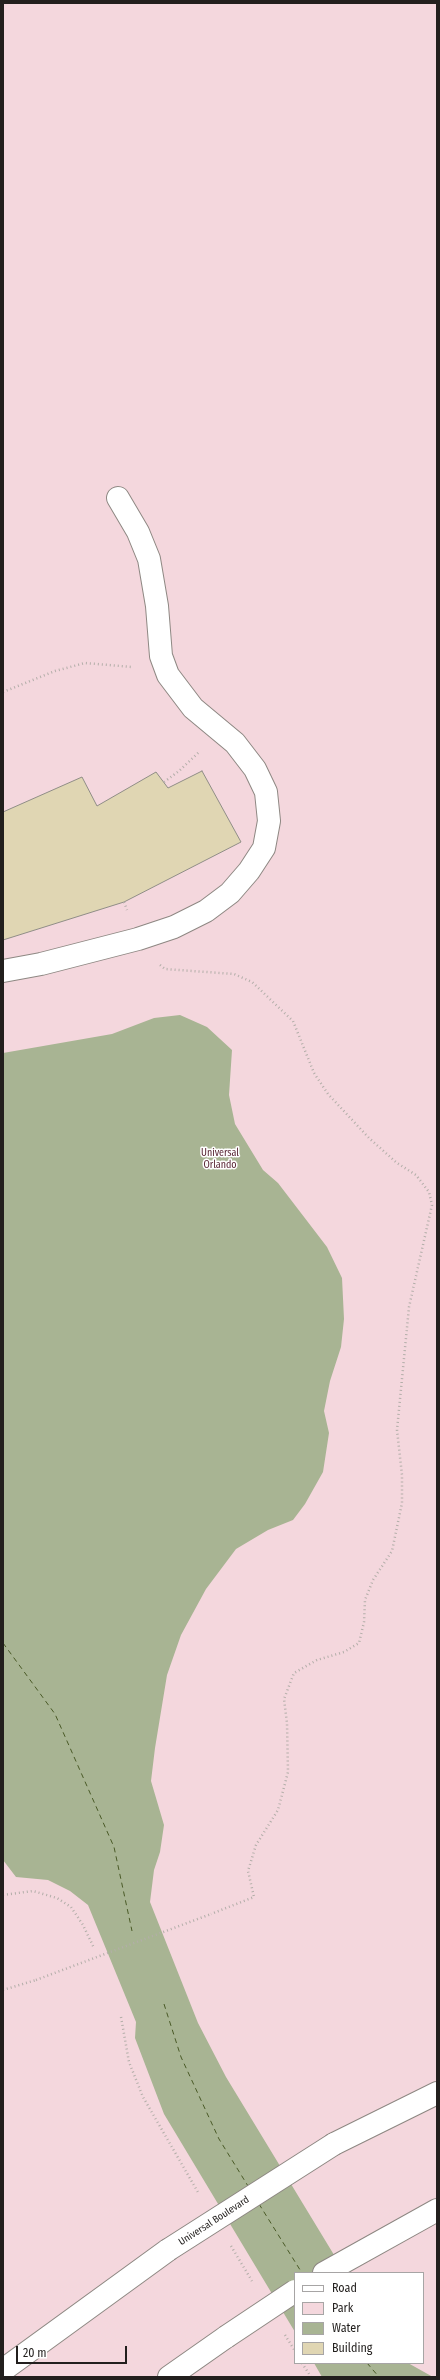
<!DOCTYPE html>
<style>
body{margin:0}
#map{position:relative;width:440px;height:2380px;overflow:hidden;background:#f8f2ec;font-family:"Fira Sans Condensed",sans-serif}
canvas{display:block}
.frame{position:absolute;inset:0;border:4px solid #221f1d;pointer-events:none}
.legend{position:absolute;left:294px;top:2272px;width:130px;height:92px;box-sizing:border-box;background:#fff;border:1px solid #a7a5a5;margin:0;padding:5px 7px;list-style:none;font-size:12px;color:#221f1d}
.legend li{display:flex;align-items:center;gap:8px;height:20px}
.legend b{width:20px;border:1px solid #a7a5a5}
.scale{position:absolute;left:16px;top:2346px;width:111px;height:18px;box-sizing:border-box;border:2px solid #221f1d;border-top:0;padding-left:5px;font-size:12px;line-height:14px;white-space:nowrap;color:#221f1d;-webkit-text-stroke:3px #fff;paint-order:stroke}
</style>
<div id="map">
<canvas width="440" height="2380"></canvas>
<div class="frame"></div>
<ul class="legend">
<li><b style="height:5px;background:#fff"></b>Road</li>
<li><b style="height:11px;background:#f4d7dd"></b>Park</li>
<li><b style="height:11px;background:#a8b493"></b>Water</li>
<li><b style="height:11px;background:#e0d6b3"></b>Building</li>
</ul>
<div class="scale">20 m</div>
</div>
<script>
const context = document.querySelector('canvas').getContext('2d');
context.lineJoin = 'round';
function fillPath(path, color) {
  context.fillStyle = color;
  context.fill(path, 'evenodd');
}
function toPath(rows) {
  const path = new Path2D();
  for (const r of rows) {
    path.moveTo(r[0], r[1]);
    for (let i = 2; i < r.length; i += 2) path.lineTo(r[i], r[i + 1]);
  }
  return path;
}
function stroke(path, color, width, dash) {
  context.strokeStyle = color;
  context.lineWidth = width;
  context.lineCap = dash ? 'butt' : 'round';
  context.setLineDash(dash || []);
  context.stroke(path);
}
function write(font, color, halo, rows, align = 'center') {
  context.font = font + ' "Fira Sans Condensed",sans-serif';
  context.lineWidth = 3;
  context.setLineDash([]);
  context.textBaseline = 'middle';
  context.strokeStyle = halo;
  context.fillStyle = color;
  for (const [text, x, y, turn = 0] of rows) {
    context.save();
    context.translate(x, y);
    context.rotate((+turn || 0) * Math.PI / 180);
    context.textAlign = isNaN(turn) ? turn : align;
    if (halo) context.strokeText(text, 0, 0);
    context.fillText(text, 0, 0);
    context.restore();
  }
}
fillPath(toPath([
 [3,3,437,3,437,2377,3,2377],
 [295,2273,423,2273,423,2363,295,2363]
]), '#f4d7dd');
fillPath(toPath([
 [180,1015,207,1027,232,1050,229,1095,235,1124,263,1170,278,1183,327,1247,342,1278,344,1319,341,1347,330,1381,324,1411,329,1433,323,1472,305,1504,293,1520,268,1530,236,1549,206,1589,181,1635,167,1675,155,1748,151,1781,164,1825,160,1852,154,1870,150,1902,198,2023,226,2077,345,2273,295,2273,295,2332,164,2114,135,2038,136,2022,88,1905,70,1891,48,1880,16,1877,3,1860,3,1053,112,1034,154,1018],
 [314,2363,408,2363,433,2377,322,2377]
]), '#a8b493');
stroke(toPath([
 [3,1643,55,1714,114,1847,132,1931],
 [164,2004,181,2057,219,2139,248,2186],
 [259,2204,302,2273],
 [367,2363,379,2377]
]), '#4a5a27', 1, [5, 4]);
const building = toPath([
 [202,771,241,842,124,902,3,940,3,812,82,777,97,806,156,772,168,788,202,771]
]);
fillPath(building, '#e0d6b3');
stroke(building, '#908e87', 1);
const minor = toPath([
 [3,971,41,964,138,939,174,927,206,911,230,893,249,871,264,848,269,821,266,792,255,769,235,743,193,708,168,675,161,656,157,606,149,559,138,532,118,498],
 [334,2144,437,2093],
 [324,2273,437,2210],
 [3,2370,168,2250],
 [169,2377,226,2337]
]);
stroke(minor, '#8e8883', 24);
stroke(toPath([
 [3,692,55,671,85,663,132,667],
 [164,782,179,771,199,752],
 [124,902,127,910],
 [160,965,165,969,234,974,252,982,293,1021,314,1073,328,1094,369,1138,397,1163,416,1175,429,1192,432,1205,409,1307,397,1430,402,1475,402,1503,392,1551,373,1580,365,1600,364,1622,359,1643,344,1652,317,1660,294,1673,284,1699,287,1723,288,1772,278,1810,256,1845,248,1871,254,1897,211,1914],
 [3,1895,33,1891,57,1898,71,1907,83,1925,94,1948],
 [3,1990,36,1980],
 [121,2017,129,2062,143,2097,199,2194],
 [231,2246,252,2281],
 [285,2335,295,2351],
 [302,2363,311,2377]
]), '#b3aea9', 2.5, [1, 3]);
stroke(minor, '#fff', 22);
const minorBridge = toPath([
 [168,2250,334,2144],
 [226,2337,295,2291]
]);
stroke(minorBridge, '#8e8883', 24, []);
stroke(toPath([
 [36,1980,211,1914]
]), '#b3aea9', 2.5, [1, 3]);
stroke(minorBridge, '#fff', 22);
write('10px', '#582433', '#fff', [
 ["Universal",220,1153],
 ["Orlando",220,1165]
]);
write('10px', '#221f1d', '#fff', [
 ["Universal Boulevard",214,2221,-33]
]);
</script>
